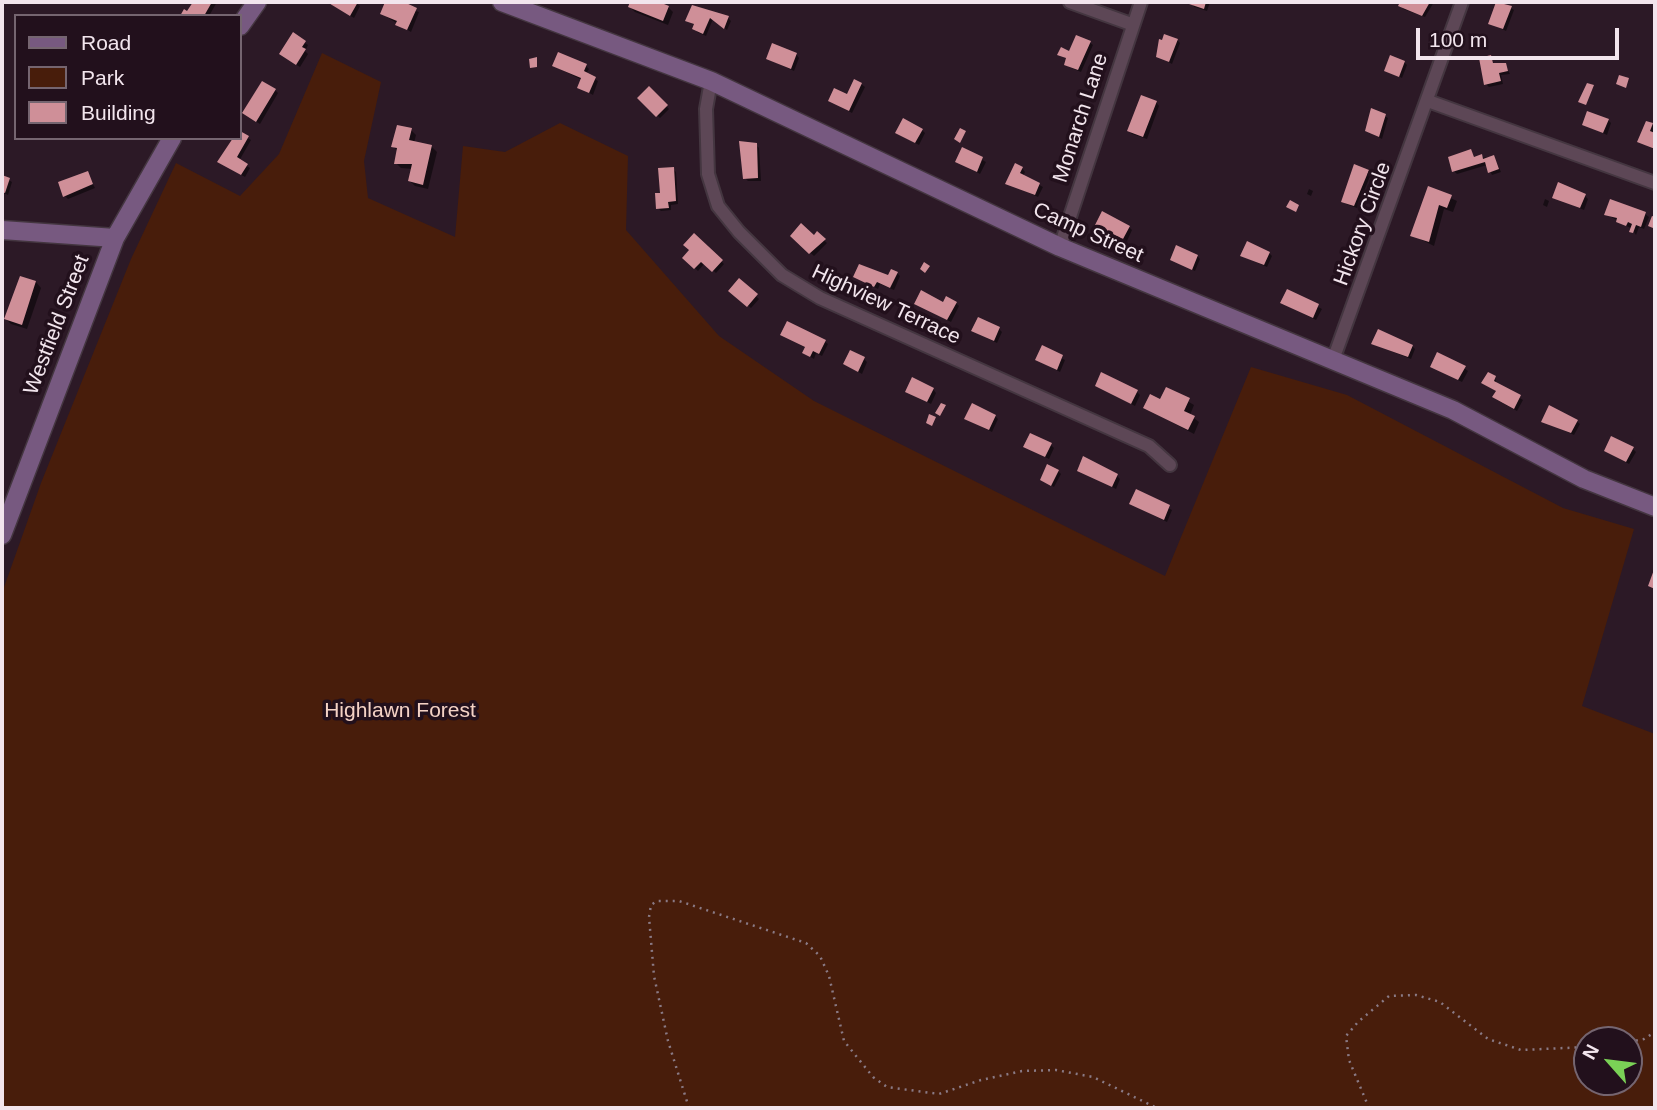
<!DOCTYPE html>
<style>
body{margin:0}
#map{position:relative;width:1657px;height:1110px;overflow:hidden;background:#2c1926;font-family:Arial,sans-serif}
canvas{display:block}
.frame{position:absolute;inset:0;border:4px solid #f2e5ed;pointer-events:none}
.legend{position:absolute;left:14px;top:14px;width:228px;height:126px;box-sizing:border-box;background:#22101c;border:2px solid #756570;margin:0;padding:9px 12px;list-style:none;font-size:21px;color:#f2e5ed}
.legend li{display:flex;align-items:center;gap:14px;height:35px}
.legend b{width:35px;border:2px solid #756570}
.north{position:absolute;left:1573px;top:1026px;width:70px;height:70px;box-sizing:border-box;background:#22101c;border:2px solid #756570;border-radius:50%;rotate:298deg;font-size:19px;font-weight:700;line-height:28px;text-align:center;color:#f2e5ed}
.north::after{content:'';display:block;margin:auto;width:24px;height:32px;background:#7ad156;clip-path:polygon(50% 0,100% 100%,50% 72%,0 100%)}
.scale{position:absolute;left:1416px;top:28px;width:203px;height:32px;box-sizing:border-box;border:4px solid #f2e5ed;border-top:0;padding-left:9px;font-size:21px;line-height:24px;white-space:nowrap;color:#f2e5ed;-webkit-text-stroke:5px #22101c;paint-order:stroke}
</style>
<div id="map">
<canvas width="1657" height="1110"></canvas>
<div class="frame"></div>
<ul class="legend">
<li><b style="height:9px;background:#775980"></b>Road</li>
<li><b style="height:19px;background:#481d0b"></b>Park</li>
<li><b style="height:19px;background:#cf8f98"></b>Building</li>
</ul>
<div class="north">N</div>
<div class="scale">100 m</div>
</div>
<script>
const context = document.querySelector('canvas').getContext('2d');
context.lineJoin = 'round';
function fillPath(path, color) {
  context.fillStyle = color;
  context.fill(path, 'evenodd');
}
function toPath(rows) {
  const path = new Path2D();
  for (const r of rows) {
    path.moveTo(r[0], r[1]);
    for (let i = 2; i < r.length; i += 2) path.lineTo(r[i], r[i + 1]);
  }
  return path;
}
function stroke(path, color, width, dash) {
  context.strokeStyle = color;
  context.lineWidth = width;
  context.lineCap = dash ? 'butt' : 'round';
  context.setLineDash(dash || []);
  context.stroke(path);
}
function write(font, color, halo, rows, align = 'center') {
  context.font = font + ' Arial,sans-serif';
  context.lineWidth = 7;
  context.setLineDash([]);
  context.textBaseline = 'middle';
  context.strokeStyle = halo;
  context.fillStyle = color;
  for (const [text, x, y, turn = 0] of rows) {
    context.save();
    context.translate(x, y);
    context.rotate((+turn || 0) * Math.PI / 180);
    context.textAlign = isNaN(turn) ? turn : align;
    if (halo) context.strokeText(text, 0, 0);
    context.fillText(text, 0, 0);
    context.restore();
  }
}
fillPath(toPath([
 [322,53,381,82,364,161,368,198,455,237,463,146,505,152,560,123,628,156,626,230,719,336,814,401,1165,576,1251,367,1347,395,1563,508,1634,529,1582,706,1655,734,1655,1108,2,1108,2,593,41,483,131,259,176,163,240,196,279,154],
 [1587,1040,1629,1040,1629,1082,1587,1082]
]), '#481d0b');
fillPath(toPath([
 [195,2,217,2,209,16,182,16,188,14],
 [327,2,354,2,360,6,354,18],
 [387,2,419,12,411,32,382,14],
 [632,2,657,2,668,7,673,12,668,25,635,12,630,7],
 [1191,2,1210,2,1207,11,1194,7],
 [1401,2,1434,2,1425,17,1403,9],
 [1498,2,1514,10,1506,31,1490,23],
 [693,7,728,18,731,21,727,30,713,19,706,36,697,32,695,25,687,20],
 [293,35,308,45,305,51,308,54,300,67,284,57],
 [1177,40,1180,43,1172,64,1158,56],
 [1089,42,1093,45,1081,72,1069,67,1066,64,1068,60,1060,54,1070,53],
 [796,54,799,58,794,71,768,59],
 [1490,57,1495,65,1505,65,1510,74,1501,75,1503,84,1489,87,1486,84],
 [1404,62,1407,65,1402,78,1386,70],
 [554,66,586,66,589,69,586,74,598,81,593,95,579,87,582,80],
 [861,84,865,87,852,113,830,101,848,96],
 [649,89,669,109,660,118,639,98],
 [275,90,278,93,260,124,247,116],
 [1156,102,1159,106,1147,139,1132,134,1129,131],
 [1372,110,1388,118,1382,139,1367,131],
 [1608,120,1611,123,1607,135,1584,124],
 [1652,125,1655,128,1653,134,1655,135,1655,150,1640,142],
 [411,130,416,135,414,143,432,147,437,152,428,189,415,186,410,181,413,169,401,168,396,163,398,152,393,146],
 [922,130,925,133,919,145,900,135],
 [240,133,251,140,239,161,250,168,245,177,222,164,240,138],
 [756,145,759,148,761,181,748,181,745,178],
 [963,149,986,162,980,174,957,161],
 [1471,151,1475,158,1494,157,1501,172,1492,175,1487,165,1457,174,1454,171],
 [1022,168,1025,172,1023,176,1043,187,1038,197,1007,183],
 [673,169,676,172,678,204,671,205,671,210,661,211,658,208],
 [1368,171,1371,174,1357,208,1346,204,1343,201],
 [87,173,95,188,68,199,65,196],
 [2,176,12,182,8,195,2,192],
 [1429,188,1457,201,1453,212,1444,209,1434,246,1412,235],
 [1309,189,1313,191,1311,196,1307,194],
 [1585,196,1588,199,1584,210,1554,197],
 [1545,199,1549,201,1547,207,1543,205],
 [1606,214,1645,214,1649,217,1644,229,1639,227,1636,235,1632,229],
 [1100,227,1129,227,1132,230,1127,241],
 [817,234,827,243,814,256,792,236,814,237],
 [694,235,724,264,716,273,705,263,698,271,684,258,691,250],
 [1269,253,1272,256,1267,267,1242,256],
 [1197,256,1200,259,1195,271,1172,260],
 [897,273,900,276,894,290,880,284,878,289,855,277,888,277],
 [739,281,759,299,751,308,730,290],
 [36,282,41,288,27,329,11,324,6,319],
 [1288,291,1322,309,1316,320,1282,303],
 [956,303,959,306,951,322,916,304],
 [999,329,1002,332,997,343,973,331],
 [782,335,824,341,828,344,822,356,816,353,814,359,804,353,806,348],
 [1373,344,1412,346,1415,349,1411,359],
 [1043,348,1065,360,1060,372,1037,360],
 [864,359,867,362,862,374,845,364],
 [1432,367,1464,368,1468,371,1462,382],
 [1495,378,1497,384,1523,400,1517,411,1497,400,1494,397,1497,391,1487,386],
 [1097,386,1137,392,1140,395,1135,406],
 [933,389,936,393,931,404,907,391],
 [1167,389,1194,405,1190,415,1199,422,1194,434,1145,408,1161,401],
 [995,416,998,419,992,432,966,419],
 [1543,421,1576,421,1580,424,1574,435],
 [1051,445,1054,448,1049,459,1029,449],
 [1632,448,1636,452,1629,464,1609,453],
 [1079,470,1117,476,1120,479,1116,489],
 [1058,471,1061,474,1054,487,1042,480],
 [1137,492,1172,510,1167,522,1131,504]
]), '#0007');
fillPath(toPath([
 [193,2,212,2,204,16,180,16,184,9,187,11],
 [327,2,358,2,350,16],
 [385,2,404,2,417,8,407,30,395,25,397,21,380,14],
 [630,2,659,2,669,6,663,21,628,7],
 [1189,2,1206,2,1204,9,1189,4],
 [1400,2,1430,2,1422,16,1398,6],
 [1496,2,1512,6,1503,29,1488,24],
 [692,5,729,16,724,29,710,18,703,34,692,29,694,24,685,21],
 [293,32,306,41,302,47,306,49,296,65,279,54],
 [1164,34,1178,39,1169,62,1156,57,1159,39,1162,40],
 [1076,35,1091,41,1078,70,1064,65,1066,58,1057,55,1061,47,1069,51],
 [772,43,797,53,791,69,766,59],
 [558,52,587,64,584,71,596,77,589,93,577,88,581,78,552,66],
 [1390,55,1405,61,1399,77,1384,71],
 [1491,55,1493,63,1506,63,1508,71,1499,73,1501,81,1484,85,1479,58],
 [537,57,537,67,530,68,529,59],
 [1619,75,1629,78,1626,88,1616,84],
 [854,79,862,83,849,111,828,101,834,88,847,94],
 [262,81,276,89,256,122,242,113],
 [1587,83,1594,85,1586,105,1578,102],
 [649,86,668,105,656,117,637,98],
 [1141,95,1157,101,1143,137,1127,131],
 [1371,108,1386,114,1379,137,1365,131],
 [1587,111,1609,119,1603,133,1582,125],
 [903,118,923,129,915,143,895,133],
 [1646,121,1653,123,1650,131,1655,133,1655,149,1637,142],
 [397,125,412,128,409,140,432,145,423,185,408,181,412,164,394,164,397,148,391,147],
 [960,128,966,131,960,143,954,139],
 [240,131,249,136,237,157,248,164,241,175,217,162,233,138,240,138],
 [739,141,757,143,758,178,743,179],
 [962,147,983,157,977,172,955,162],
 [1471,149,1474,157,1482,154,1483,159,1494,155,1499,169,1488,173,1485,162,1452,172,1448,157],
 [1015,163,1023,167,1020,173,1040,183,1035,195,1005,184],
 [1354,164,1369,170,1354,206,1341,202],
 [674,167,676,201,668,202,669,208,656,209,655,193,660,193,658,168],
 [88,171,93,184,63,197,58,182],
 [2,175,10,178,5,193,2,192],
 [1558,182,1586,194,1580,208,1552,198],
 [1428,186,1452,195,1447,208,1439,205,1429,242,1410,236],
 [1610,199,1646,212,1641,227,1636,225,1633,233,1629,232,1632,224,1628,222,1626,226,1616,222,1617,218,1604,215],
 [1290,200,1299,205,1296,212,1286,207],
 [1102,211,1130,226,1123,239,1095,225],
 [1652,216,1655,217,1653,228,1648,226],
 [801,223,814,235,817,231,826,239,809,254,790,236],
 [694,233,723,260,712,272,701,262,694,269,682,258,689,250,683,245],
 [1247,241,1270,252,1264,265,1240,256],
 [1176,245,1198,255,1192,270,1170,260],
 [924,262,930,266,925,273,920,269],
 [859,264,888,275,891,269,898,272,890,288,877,282,874,287,853,277],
 [20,276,36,281,22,325,4,319],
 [739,278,758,294,747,307,728,291],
 [1287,289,1319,304,1313,318,1280,303],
 [921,290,943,302,946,296,957,302,947,320,914,304],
 [978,317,1000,327,994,341,971,331],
 [787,321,826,340,819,354,813,351,810,357,802,353,805,347,780,335],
 [1378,329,1413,345,1408,357,1371,344],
 [1042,345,1063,355,1057,370,1035,360],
 [850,350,865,357,858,372,843,364],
 [1437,352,1466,366,1458,380,1430,367],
 [1101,372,1138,390,1131,404,1095,386],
 [1488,372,1496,376,1494,381,1521,395,1514,409,1492,397,1496,391,1481,383],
 [912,377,934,388,927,402,905,392],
 [1166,387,1190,398,1184,411,1195,416,1188,430,1143,408,1150,394,1160,399],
 [941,403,946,405,940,416,935,413],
 [972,403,996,415,989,430,964,419],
 [1549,405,1578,420,1571,433,1541,422],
 [929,414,936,417,932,426,926,423],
 [1030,433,1052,443,1045,457,1023,447],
 [1611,436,1634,447,1626,462,1604,451],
 [1083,456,1118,474,1112,487,1077,471],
 [1047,464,1059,470,1051,486,1040,480],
 [1136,489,1170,505,1164,520,1129,504],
 [1655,567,1655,589,1648,586]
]), '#cf8f98');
const street = toPath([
 [1070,2,1131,24],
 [711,81,706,109,708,174,718,206,739,232,782,275,820,298,1149,446,1170,465],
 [1428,101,1655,183],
 [1060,247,1141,2],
 [1333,360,1462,2]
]);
const secondary = toPath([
 [502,2,711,81,1060,247,1453,410,1584,479,1655,507],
 [240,26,257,2],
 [2,230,115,238],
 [2,535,115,238,172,138]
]);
stroke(street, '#443640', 16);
stroke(secondary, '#443640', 21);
stroke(toPath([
 [1629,1042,1644,1039,1655,1032],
 [689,1108,668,1041,654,976,649,917,651,905,657,901,679,901,806,943,820,956,829,976,844,1041,873,1077,887,1087,939,1094,981,1080,1022,1071,1056,1070,1093,1077,1157,1108],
 [1369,1108,1349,1060,1346,1036,1358,1022,1389,996,1416,995,1440,1002,1488,1039,1521,1050,1587,1047]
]), '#8a7a85', 2.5, [2, 5]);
stroke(street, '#5d4756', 12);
stroke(secondary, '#775980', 18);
write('21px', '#f2e5ed', '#22101c', [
 ["Monarch Lane",1081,118,-72],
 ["Hickory Circle",1363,224,-70],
 ["Camp Street",1088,233,24],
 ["Highview Terrace",886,305,25],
 ["Westfield Street",57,325,-69]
]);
write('21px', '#f4d2c5', '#22101c', [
 ["Highlawn Forest",400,711]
]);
</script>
